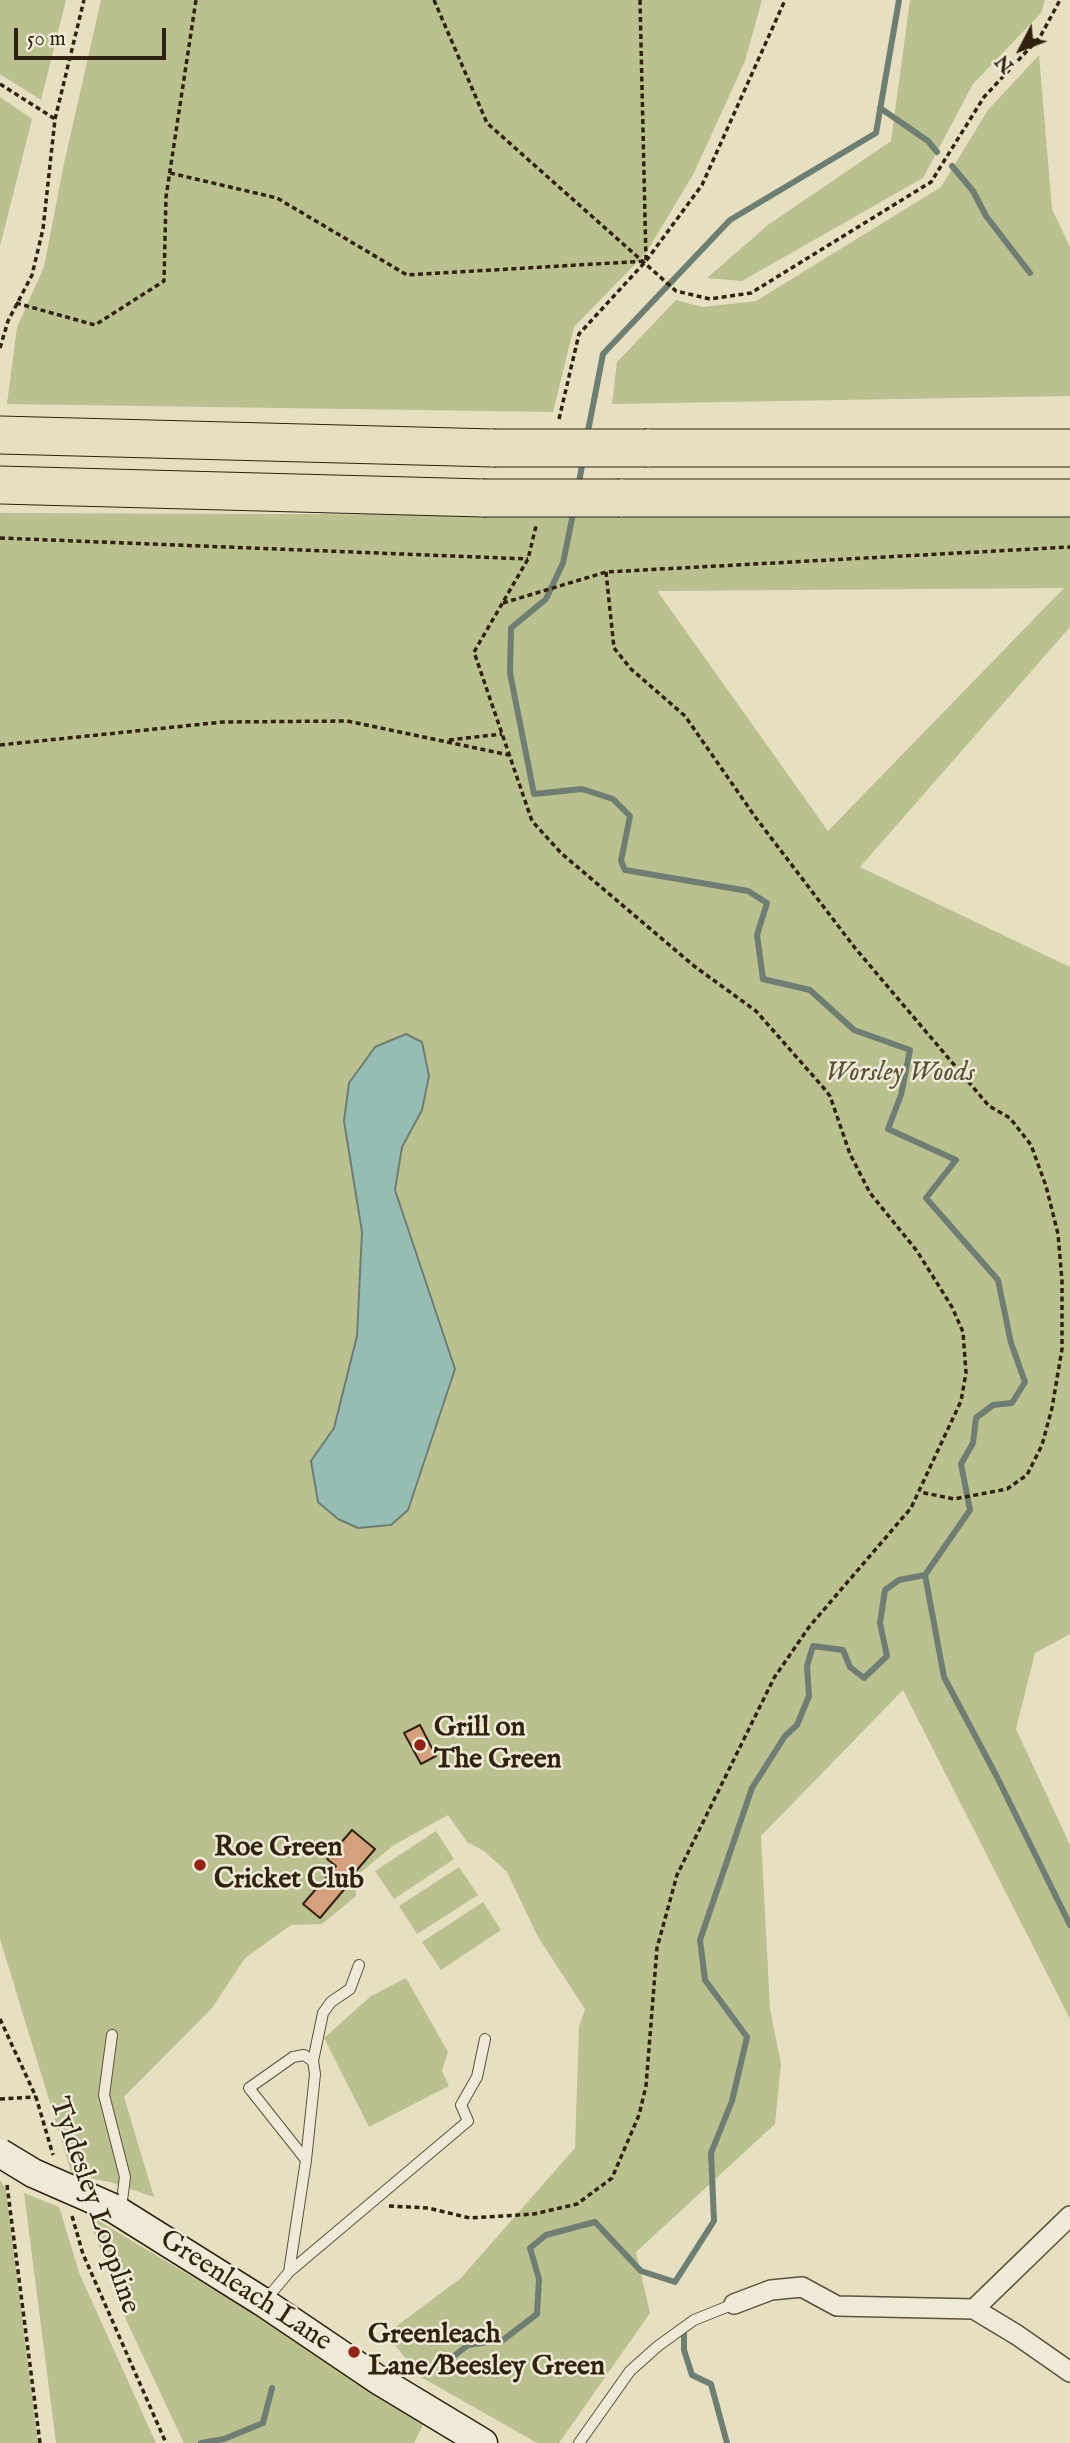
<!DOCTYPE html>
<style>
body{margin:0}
#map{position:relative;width:1070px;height:2443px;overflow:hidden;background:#e7dfc2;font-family:"IM FELL English",serif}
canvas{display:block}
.north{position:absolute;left:986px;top:14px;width:70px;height:70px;-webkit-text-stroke:5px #efead7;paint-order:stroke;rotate:228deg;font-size:19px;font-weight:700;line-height:28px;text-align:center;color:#30220e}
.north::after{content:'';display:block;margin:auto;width:24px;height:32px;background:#30220e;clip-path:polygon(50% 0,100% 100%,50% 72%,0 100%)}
.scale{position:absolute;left:14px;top:28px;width:152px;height:32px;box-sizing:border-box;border:4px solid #30220e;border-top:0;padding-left:9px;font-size:21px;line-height:24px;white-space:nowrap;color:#30220e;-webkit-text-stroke:5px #efead7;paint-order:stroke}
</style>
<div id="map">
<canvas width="1070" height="2443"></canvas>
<div class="north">N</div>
<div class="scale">50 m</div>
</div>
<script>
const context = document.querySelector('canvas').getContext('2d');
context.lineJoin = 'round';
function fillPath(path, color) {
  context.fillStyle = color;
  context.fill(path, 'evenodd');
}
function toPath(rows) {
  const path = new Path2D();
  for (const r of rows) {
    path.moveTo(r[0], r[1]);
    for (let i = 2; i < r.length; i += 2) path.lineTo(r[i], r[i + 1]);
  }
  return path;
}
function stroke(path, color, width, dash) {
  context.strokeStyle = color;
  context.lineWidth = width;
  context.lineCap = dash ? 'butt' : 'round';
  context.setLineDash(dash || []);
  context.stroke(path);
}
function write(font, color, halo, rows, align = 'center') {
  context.font = font + ' "IM FELL English",serif';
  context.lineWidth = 5;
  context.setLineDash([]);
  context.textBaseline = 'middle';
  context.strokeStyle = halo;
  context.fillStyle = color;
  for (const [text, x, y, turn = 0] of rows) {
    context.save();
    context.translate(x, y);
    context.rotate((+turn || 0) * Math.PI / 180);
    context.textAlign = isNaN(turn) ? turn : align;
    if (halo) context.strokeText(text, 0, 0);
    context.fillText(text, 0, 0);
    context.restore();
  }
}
fillPath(toPath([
 [0,0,66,0,41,100,0,74],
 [101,0,762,0,745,61,694,173,646,253,574,327,553,412,7,404,17,327,44,267,63,168],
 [910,0,1045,0,1041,13,973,84,923,178,742,281,707,278,768,225,891,141],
 [1039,55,1052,209,1070,247,1070,396,612,404,617,362,676,300,702,307,756,301,941,187,988,110],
 [0,97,32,119,0,246],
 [0,513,1070,517,1070,627,860,867,1070,967,1070,1634,1035,1653,1016,1729,1070,1845,1070,2019,903,1690,761,1836,770,2009,781,2064,775,2124,636,2252,650,2313,559,2443,537,2443,421,2377,386,2334,461,2278,575,2148,579,2027,585,2009,538,1937,507,1872,484,1851,467,1842,448,1815,394,1845,355,1877,356,1896,322,1924,291,1925,245,1958,212,2008,124,2097,154,2197,110,2182,72,2175,0,1939],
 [1064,588,828,831,658,592,659,591],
 [436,1831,454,1859,394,1899,375,1871],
 [459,1867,478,1895,417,1934,399,1906],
 [483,1902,501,1930,441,1970,422,1942],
 [406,1978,448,2052,442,2071,449,2086,369,2127,324,2038,371,1996],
 [0,2180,6,2190,38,2443,0,2443],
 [24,2193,59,2207,80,2275,156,2443,56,2443],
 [87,2214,427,2417,414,2443,184,2443,127,2322]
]), '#bac090');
const water = toPath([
 [406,1034,422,1042,429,1076,422,1110,402,1147,395,1190,455,1369,408,1510,391,1525,358,1528,338,1519,318,1502,311,1461,334,1428,357,1336,362,1232,344,1121,349,1083,375,1047,406,1034]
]);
fillPath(water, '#97bcb4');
stroke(water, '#6e7e72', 2);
stroke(toPath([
 [880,108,928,141,937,152],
 [952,166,973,191,986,216,1030,273],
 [587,436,603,354,730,220,876,133,899,0],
 [578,488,583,460],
 [925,1575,944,1677,997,1777,1070,1925],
 [684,2333,684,2350,692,2375,711,2384,727,2443],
 [444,2364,468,2345,503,2340,537,2314,539,2279,530,2248,546,2235,595,2222,641,2271,675,2282,714,2221,711,2153,732,2101,747,2037,705,1980,700,1940,752,1788,785,1736,797,1725,809,1696,807,1666,813,1646,843,1650,850,1667,864,1678,887,1656,880,1623,885,1590,899,1580,925,1575,970,1510,961,1464,973,1443,976,1418,993,1405,1012,1403,1025,1382,1011,1343,998,1280,926,1198,956,1160,888,1129,901,1095,910,1050,854,1030,810,990,763,979,757,935,767,903,748,891,625,870,621,861,630,816,613,799,582,789,534,794,510,673,511,628,546,599,563,563,574,509],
 [201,2443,224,2439,263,2423,272,2388]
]), '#6e7e72', 6);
const building = toPath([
 [420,1725,436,1756,421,1764,404,1733,420,1725],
 [352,1830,375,1849,350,1878,342,1872,338,1878,347,1886,320,1918,303,1904,336,1866,327,1859,352,1830]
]);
fillPath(building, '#d5a07d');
stroke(building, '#30220e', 2);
const lane = toPath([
 [112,2035,104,2095,125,2177,121,2208],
 [313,2061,323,2013,331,2002,350,1989,359,1965],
 [289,2272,306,2160,249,2088,293,2057,304,2055,313,2061,315,2074,306,2160],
 [264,2302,289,2272,468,2121,461,2105,477,2077,485,2039],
 [579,2443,630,2371,658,2346,694,2320,734,2304]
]);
const street = toPath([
 [734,2304,771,2290,802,2287,837,2306,974,2309,1017,2335,1070,2372],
 [974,2309,1070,2216]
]);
const secondary = toPath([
 [113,2208,263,2302,377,2379,483,2443]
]);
const highway = toPath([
 [0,435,493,448],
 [647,448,1070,448],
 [0,485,483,498],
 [620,498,1070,498]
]);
stroke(lane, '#5e513b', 12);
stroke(street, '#5e513b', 22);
stroke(secondary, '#30220e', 31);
stroke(highway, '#30220e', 39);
stroke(toPath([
 [434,0,487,123,676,291,710,299,751,293,931,182,984,97,1040,37,1060,0],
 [0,84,55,119],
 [170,173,277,198,407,275,646,261,640,0],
 [16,303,95,325,164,281,166,197,196,0],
 [0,348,8,321,32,275,43,229,55,119,84,0],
 [559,419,579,334,646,261,702,185,785,0],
 [0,538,528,559],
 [606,572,614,648,631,669,685,716,756,818,855,948,989,1106,1010,1118,1031,1145,1046,1186,1058,1234,1062,1281,1062,1349,1052,1408,1042,1445,1027,1475,1007,1489,954,1499,920,1492],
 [503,603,606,572,1070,547],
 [449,740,502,734],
 [0,745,223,722,347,721,509,755],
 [0,2019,36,2097,53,2155],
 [0,2099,36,2097],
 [7,2185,40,2443],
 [389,2206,428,2208,470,2218,534,2214,577,2204,612,2178,639,2115,646,2086,657,1948,677,1875,774,1678,809,1627,911,1508,961,1401,966,1373,963,1332,952,1307,917,1251,870,1193,850,1154,830,1096,822,1086,756,1011,694,966,561,853,532,821,474,652,528,559,536,526],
 [72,2216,83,2254,166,2443]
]), '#30220e', 3.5, [5, 3.5]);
stroke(lane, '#efead7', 10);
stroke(street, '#efead7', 19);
stroke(secondary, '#efead7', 28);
stroke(highway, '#e7dfc2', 37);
const secondaryBridge = toPath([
 [0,2153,33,2173,113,2208]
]);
const highwayBridge = toPath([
 [493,448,647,448],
 [483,498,620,498]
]);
stroke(secondaryBridge, '#30220e', 31, []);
stroke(highwayBridge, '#30220e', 39, []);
stroke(secondaryBridge, '#efead7', 28);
stroke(highwayBridge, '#e7dfc2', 37);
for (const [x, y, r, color] of [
 [420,1745,7,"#8f2418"],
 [200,1865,7,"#8f2418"],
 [354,2352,7,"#8f2418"]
]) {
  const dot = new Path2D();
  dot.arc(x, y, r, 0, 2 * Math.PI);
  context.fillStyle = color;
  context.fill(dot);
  stroke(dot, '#efead7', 2.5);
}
write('italic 28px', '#595135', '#efead7', [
 ["Worsley Woods",900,1074]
]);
write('bold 28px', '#30220e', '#efead7', [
 ["Grill on",434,1729],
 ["The Green",434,1761],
 ["Roe Green",214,1849],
 ["Cricket Club",214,1881],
 ["Greenleach",368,2336],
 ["Lane/Beesley Green",368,2368]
], 'left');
write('28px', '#30220e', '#efead7', [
 ["Tyldesley Loopline",93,2206,71],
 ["Greenleach Lane",245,2292,33]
]);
</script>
